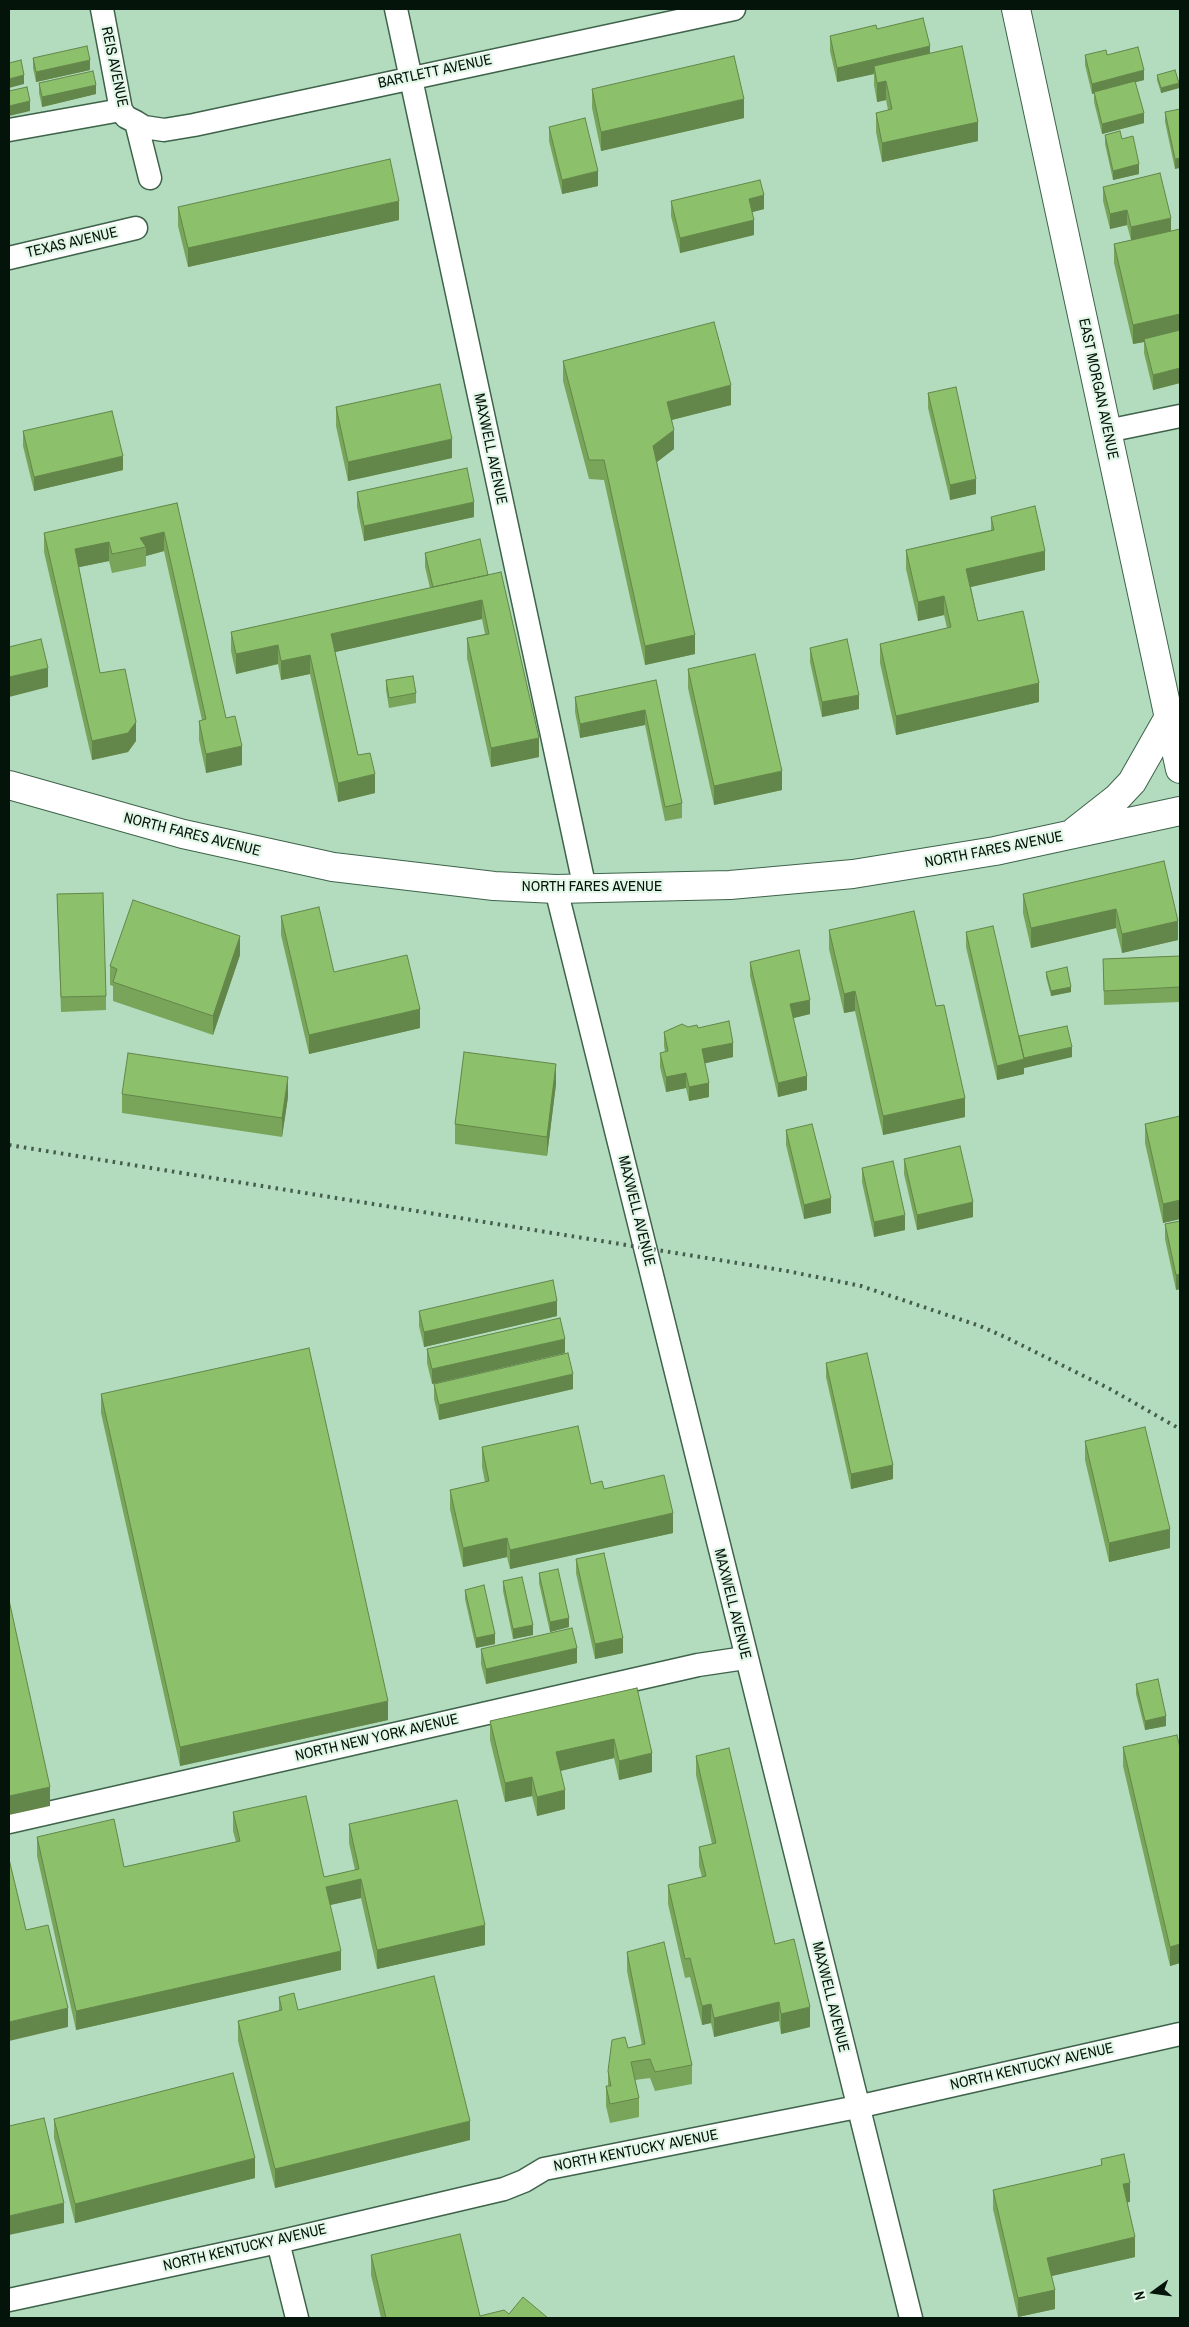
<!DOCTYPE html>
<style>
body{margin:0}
#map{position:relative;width:1189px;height:2327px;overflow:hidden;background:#b3dcbe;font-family:"Archivo Narrow",sans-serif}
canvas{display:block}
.frame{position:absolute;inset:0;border:10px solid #05140a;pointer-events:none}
.north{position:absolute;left:1129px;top:2267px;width:50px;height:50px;-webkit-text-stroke:4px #e2f7e7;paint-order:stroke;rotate:256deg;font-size:14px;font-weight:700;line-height:20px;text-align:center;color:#05140a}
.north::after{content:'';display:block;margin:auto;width:18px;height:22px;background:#05140a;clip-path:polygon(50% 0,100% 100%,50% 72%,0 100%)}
</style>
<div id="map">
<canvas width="1189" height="2327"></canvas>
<div class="frame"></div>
<div class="north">N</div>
</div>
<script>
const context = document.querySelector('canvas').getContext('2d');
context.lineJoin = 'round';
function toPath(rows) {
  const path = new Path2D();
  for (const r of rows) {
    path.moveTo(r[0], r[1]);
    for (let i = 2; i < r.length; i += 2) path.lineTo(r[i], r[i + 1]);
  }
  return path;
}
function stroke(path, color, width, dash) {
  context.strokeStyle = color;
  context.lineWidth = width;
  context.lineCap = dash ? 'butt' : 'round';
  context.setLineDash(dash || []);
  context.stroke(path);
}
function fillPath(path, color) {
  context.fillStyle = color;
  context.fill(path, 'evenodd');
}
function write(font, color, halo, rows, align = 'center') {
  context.font = font + ' "Archivo Narrow",sans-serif';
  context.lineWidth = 4.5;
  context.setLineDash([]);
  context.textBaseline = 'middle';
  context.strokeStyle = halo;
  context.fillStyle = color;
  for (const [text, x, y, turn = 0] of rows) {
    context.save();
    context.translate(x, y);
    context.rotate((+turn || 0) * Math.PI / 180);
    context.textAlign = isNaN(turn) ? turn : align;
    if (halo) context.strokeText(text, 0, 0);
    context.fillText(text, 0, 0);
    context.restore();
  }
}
const street = toPath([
 [102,9,121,110,126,117,136,122,150,178],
 [396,9,585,889],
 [136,122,144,127,164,130,194,125,734,9],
 [9,130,121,110],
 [9,258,136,228],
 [1107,431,1180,416],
 [556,889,911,2318],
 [9,1822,698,1665,745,1658],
 [278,2242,297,2318],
 [9,2300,278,2242,504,2189,524,2181,544,2169,857,2107,1180,2034]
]);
const secondary = toPath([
 [1016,9,1180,769],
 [9,785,183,834,333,867,494,886,556,889,730,885,853,874,995,851,1180,811],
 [1075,831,1117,798,1132,782,1169,717,1177,722]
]);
stroke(street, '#3e634a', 25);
stroke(secondary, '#3e634a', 30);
stroke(street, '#fff', 22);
stroke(secondary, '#fff', 28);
stroke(toPath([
 [9,1145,787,1271,861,1286,980,1326,1005,1337,1110,1389,1180,1429]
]), '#445d4c', 4, [2.5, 5]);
fillPath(toPath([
 [877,29,930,53,978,141,882,162,876,132,876,113,888,110,886,100,877,102,874,85,874,74,837,82,830,51,830,36],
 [1085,55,1107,55,1144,80,1135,82,1144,123,1102,134,1094,102,1094,93,1092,94,1085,65],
 [33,58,90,70,36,82,33,68],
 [1157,75,1179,88,1161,93,1157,80],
 [39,83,96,94,42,107,39,93],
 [592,89,744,118,601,151,592,108],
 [1180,109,1175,169,1165,122,1165,112],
 [549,127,598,186,562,194,549,141],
 [1105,135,1122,139,1139,174,1113,180,1105,144],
 [1103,187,1171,231,1180,229,1180,383,1153,390,1144,353,1144,342,1133,344,1114,263,1114,244,1131,240,1127,225,1110,229,1103,201],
 [671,201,764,209,752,212,754,235,680,253,671,216],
 [178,207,399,220,188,267,178,226],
 [563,361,731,405,672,420,674,449,657,462,695,654,645,665,604,480,589,479,563,381],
 [928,393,976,494,950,500,928,408],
 [336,407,452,458,348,481,336,426],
 [23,431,123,470,34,491,23,446],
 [357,492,474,517,364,541,357,507],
 [177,503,226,718,242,765,206,773,199,740,199,721,202,720,164,551,146,556,146,566,112,573,109,561,79,567,100,673,136,741,128,752,92,760,44,552,44,533],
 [991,517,1045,570,971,587,978,621,1039,702,896,735,880,663,880,644,947,628,944,615,918,621,906,569,906,550,991,530],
 [425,553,488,575,539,757,491,767,467,658,467,638,485,634,482,619,335,652,358,755,375,793,338,802,310,674,281,680,278,664,236,674,231,651,231,632,430,588,425,567],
 [810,648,859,709,822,717,810,662],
 [688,669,782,790,714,805,688,688],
 [386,680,416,693,416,703,389,708,386,690],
 [656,680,682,803,682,818,665,821,645,725,580,738,575,712,575,697],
 [1164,861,1178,940,1122,953,1116,928,1031,948,1023,913,1023,894],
 [57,894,106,996,106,1010,61,1012],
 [281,916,334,972,420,1028,309,1054,281,935],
 [829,930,936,1006,965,1117,883,1135,855,1011,844,1013,829,949],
 [966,932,1019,1041,1019,1036,1072,1057,1024,1068,1024,1066,1024,1074,997,1080,966,947],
 [240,955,213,1035,113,1001,113,986,110,985,110,966],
 [1180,956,1180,1002,1104,1005,1103,959],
 [750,962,810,1014,793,1018,807,1090,778,1097,750,976],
 [1046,972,1071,992,1051,996,1046,977],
 [688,1027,698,1028,733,1057,705,1063,709,1097,689,1101,686,1088,666,1092,660,1067,660,1053,665,1052,664,1046,664,1032],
 [556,1084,547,1156,455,1144,455,1124],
 [122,1094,288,1097,282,1137,122,1113],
 [1180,1116,1180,1219,1163,1223,1145,1143,1145,1124],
 [786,1130,831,1213,804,1219,786,1145],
 [904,1159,973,1217,917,1230,904,1174],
 [862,1168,905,1230,874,1237,862,1182],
 [1180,1221,1180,1289,1176,1290,1165,1239,1165,1224],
 [419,1311,557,1316,424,1347,419,1326],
 [427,1349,565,1353,432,1384,427,1363],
 [826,1363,893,1479,851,1489,826,1377],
 [434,1384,573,1389,439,1420,434,1399],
 [101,1394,388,1720,180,1766,101,1413],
 [1085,1441,1170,1548,1109,1562,1085,1460],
 [482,1447,604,1489,673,1533,510,1569,507,1557,463,1567,450,1509,450,1490,485,1482,482,1467],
 [576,1559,623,1653,595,1659,576,1573],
 [539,1573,569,1627,550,1632,539,1583],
 [503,1581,533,1635,513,1639,503,1591],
 [465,1590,495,1644,476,1648,465,1599],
 [481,1649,577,1663,486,1684,481,1664],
 [1136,1684,1166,1726,1145,1730,1136,1694],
 [637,1688,652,1772,619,1780,614,1758,560,1771,565,1809,537,1816,532,1796,505,1802,490,1740,490,1721],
 [1123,1747,1180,1748,1180,1963,1170,1966,1123,1766],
 [696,1756,775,1944,810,2027,781,2034,779,2021,714,2037,711,2023,702,2025,690,1977,685,1978,668,1904,668,1885,702,1877,699,1866,699,1847,712,1844,696,1775],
 [233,1812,324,1877,355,1870,349,1843,349,1824,485,1945,377,1969,361,1898,330,1905,341,1970,76,2030,37,1856,37,1837,124,1867,236,1842,233,1831],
 [627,1952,692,2065,692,2084,655,2091,650,2078,635,2080,639,2098,639,2117,610,2123,606,2106,606,2086,608,2086,608,2071,628,2048,642,2045,627,1971],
 [279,1997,298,2010,470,2140,275,2188,238,2041,238,2021,279,2011],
 [54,2119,255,2178,75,2223,54,2138],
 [1101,2159,1130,2202,1127,2202,1135,2257,1052,2276,1055,2309,1018,2317,993,2209,993,2190,1101,2166],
 [371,2255,480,2316,509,2314,548,2318,381,2318,371,2275]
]), '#79a55b');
fillPath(toPath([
 [930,46,930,60,874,66,874,74,837,82,837,68],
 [90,60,90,70,36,82,36,72],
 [1144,70,1144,80,1092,94,1092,84],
 [24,75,24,84,9,88,9,79],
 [886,81,886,100,877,102,877,83],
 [1179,83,1179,88,1161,93,1161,88],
 [96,85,96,94,42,107,42,97],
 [744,99,744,118,601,151,601,132],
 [30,101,30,111,9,116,9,106],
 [1144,113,1144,123,1102,134,1102,124],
 [978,122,978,141,882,162,882,143],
 [1180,158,1180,168,1175,169,1175,159],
 [1139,164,1139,174,1113,180,1113,171],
 [598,171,598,186,562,194,562,180],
 [764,195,764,209,749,213,749,199],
 [399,201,399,220,188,267,188,248],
 [1127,210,1127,225,1110,229,1110,214],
 [1171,218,1171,232,1131,241,1131,227],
 [754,220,754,235,680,253,680,238],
 [1180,314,1180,333,1144,339,1144,342,1133,344,1133,325],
 [1180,368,1180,383,1153,390,1153,375],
 [731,385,731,405,667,421,667,402],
 [674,430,674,449,653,465,653,446],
 [452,439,452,458,348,481,348,462],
 [123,456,123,470,34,491,34,477],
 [976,479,976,494,950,500,950,485],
 [474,502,474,517,364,541,364,526],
 [164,532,164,551,146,556,146,547,140,538],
 [109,542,109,561,75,568,75,549],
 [1045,551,1045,570,966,588,966,569],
 [944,596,944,615,918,621,918,602],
 [482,600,482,619,331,653,331,634],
 [695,635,695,654,645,665,645,646],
 [278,645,278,664,236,674,236,654],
 [310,655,310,674,281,680,281,661],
 [48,668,48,687,9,697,9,677],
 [1039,683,1039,702,896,735,896,716],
 [859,695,859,709,822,717,822,702],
 [645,710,645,725,580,738,580,724],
 [136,722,136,741,128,752,92,760,92,741],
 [539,738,539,757,491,767,491,748],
 [242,746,242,765,206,773,206,754],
 [782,771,782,790,714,805,714,786],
 [375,774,375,793,338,802,338,783],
 [1116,909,1116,928,1031,948,1031,928],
 [1178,921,1178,940,1122,953,1122,934],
 [240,936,240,955,213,1035,213,1016],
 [1071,987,1071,992,1051,996,1051,991],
 [855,991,855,1011,844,1013,844,994],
 [810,1000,810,1014,790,1019,790,1004],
 [420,1009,420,1028,309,1054,309,1035],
 [733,1043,733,1057,702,1064,702,1049],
 [1072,1047,1072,1057,1024,1068,1024,1058],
 [1024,1059,1024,1074,997,1080,997,1066],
 [556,1064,556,1084,547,1156,547,1137],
 [686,1073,686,1088,666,1092,666,1077],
 [807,1076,807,1090,778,1097,778,1083],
 [288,1077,288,1097,282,1137,282,1118],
 [709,1083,709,1097,689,1101,689,1087],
 [965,1098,965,1117,883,1135,883,1116],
 [831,1198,831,1213,804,1219,804,1205],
 [1180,1200,1180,1219,1163,1223,1163,1204],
 [973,1202,973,1217,917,1230,917,1215],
 [905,1215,905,1230,874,1237,874,1222],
 [1180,1274,1180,1289,1176,1290,1176,1275],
 [557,1301,557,1316,424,1347,424,1332],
 [565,1339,565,1353,432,1384,432,1369],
 [573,1374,573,1389,439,1420,439,1405],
 [893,1465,893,1479,851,1489,851,1474],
 [673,1513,673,1533,510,1569,510,1550],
 [1170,1529,1170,1548,1109,1562,1109,1543],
 [507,1538,507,1557,463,1567,463,1548],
 [569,1618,569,1627,550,1632,550,1622],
 [533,1625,533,1635,513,1639,513,1629],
 [495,1634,495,1644,476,1648,476,1638],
 [623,1638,623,1653,595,1659,595,1644],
 [577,1648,577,1663,486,1684,486,1669],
 [388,1701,388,1720,180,1766,180,1747],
 [1166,1716,1166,1726,1145,1730,1145,1721],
 [614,1739,614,1758,556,1772,556,1752],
 [652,1753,652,1772,619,1780,619,1761],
 [532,1777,532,1796,505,1802,505,1783],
 [50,1787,50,1806,9,1815,9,1796],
 [565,1790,565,1809,537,1816,537,1797],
 [361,1879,361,1898,326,1906,326,1887],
 [485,1925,485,1945,377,1969,377,1950],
 [1180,1944,1180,1963,1170,1966,1170,1947],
 [341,1951,341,1970,76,2030,76,2011],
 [779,2002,779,2021,714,2037,714,2018],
 [711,2004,711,2023,702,2025,702,2006],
 [810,2007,810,2027,781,2034,781,2014],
 [68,2008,68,2027,9,2041,9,2022],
 [470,2121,470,2140,275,2188,275,2169],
 [255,2158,255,2178,75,2223,75,2204],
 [1130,2183,1130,2202,1123,2203,1123,2184],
 [64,2203,64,2223,9,2235,9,2216],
 [1135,2237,1135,2257,1047,2277,1047,2258],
 [1055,2290,1055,2309,1018,2317,1018,2298]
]), '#63864a');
const building = toPath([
 [923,18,930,46,837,68,830,36,876,25,877,29,923,18],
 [87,46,90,60,36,72,33,58,87,46],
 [962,46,978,122,882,143,876,113,892,109,886,81,877,83,874,66,962,46],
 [1138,47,1144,70,1092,84,1085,55,1106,50,1107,55,1138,47],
 [734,56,744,99,601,132,592,89,734,56],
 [21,60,24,75,9,79,9,63,21,60],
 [1175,70,1179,83,1161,88,1157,75,1175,70],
 [93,71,96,85,42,97,39,83,93,71],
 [1135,81,1144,113,1102,124,1094,92,1135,81],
 [27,87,30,101,9,106,9,91,27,87],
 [1180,109,1180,158,1175,159,1165,112,1180,109],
 [585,118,598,171,562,180,549,127,585,118],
 [1120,131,1122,139,1133,136,1139,164,1113,171,1105,135,1120,131],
 [390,159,399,201,188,248,178,207,390,159],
 [1160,173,1171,218,1131,227,1127,210,1110,214,1103,187,1160,173],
 [760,180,764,195,749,199,754,220,680,238,671,201,760,180],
 [1180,229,1180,314,1133,325,1114,244,1180,229],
 [714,322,731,385,667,402,674,430,653,446,695,635,645,646,604,460,589,460,563,361,714,322],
 [1180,330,1180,368,1153,375,1144,339,1180,330],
 [440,384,452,439,348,462,336,407,440,384],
 [956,387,976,479,950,485,928,393,956,387],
 [112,411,123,456,34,477,23,431,112,411],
 [467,468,474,502,364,526,357,492,467,468],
 [177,503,226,718,235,716,242,746,206,754,199,721,206,719,164,532,140,538,146,547,112,554,109,542,75,549,100,673,125,669,136,722,128,733,92,741,44,533,177,503],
 [1035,506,1045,551,966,569,978,621,1023,611,1039,683,896,716,880,644,951,627,944,596,918,602,906,550,994,530,991,517,1035,506],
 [480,539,488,575,433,587,425,553,480,539],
 [501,572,539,738,491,748,467,638,489,634,482,600,331,634,358,755,370,753,375,774,338,783,310,655,281,661,278,645,236,654,231,632,501,572],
 [41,639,48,668,9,677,9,647,41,639],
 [847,639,859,695,822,702,810,648,847,639],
 [755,654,782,771,714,786,688,669,755,654],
 [413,676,416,693,389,698,386,680,413,676],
 [656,680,682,803,665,807,645,710,580,724,575,697,656,680],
 [1164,861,1178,921,1122,934,1116,909,1031,928,1023,894,1164,861],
 [103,893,106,996,61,997,57,894,103,893],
 [133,900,240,936,213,1016,113,982,117,969,110,966,133,900],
 [319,907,334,972,407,955,420,1009,309,1035,281,916,319,907],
 [914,911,936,1006,944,1005,965,1098,883,1116,855,991,844,994,829,930,914,911],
 [993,926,1024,1059,997,1066,966,932,993,926],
 [799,950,810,1000,790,1004,807,1076,778,1083,750,962,799,950],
 [1180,956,1180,987,1104,991,1103,959,1180,956],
 [1067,967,1071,987,1051,991,1046,972,1067,967],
 [729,1021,733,1043,702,1049,709,1083,689,1087,686,1073,666,1077,660,1053,668,1051,664,1032,682,1024,688,1027,697,1025,698,1028,729,1021],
 [1067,1026,1072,1047,1024,1058,1019,1036,1067,1026],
 [464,1052,556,1064,547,1137,455,1124,464,1052],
 [128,1053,288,1077,282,1118,122,1094,128,1053],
 [1180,1116,1180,1200,1163,1204,1145,1124,1180,1116],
 [812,1124,831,1198,804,1205,786,1130,812,1124],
 [960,1146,973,1202,917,1215,904,1159,960,1146],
 [893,1161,905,1215,874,1222,862,1168,893,1161],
 [1180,1221,1180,1274,1176,1275,1165,1224,1180,1221],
 [553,1280,557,1301,424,1332,419,1311,553,1280],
 [560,1318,565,1339,432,1369,427,1349,560,1318],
 [309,1348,388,1701,180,1747,101,1394,309,1348],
 [568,1353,573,1374,439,1405,434,1384,568,1353],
 [867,1353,893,1465,851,1474,826,1363,867,1353],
 [578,1426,591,1484,602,1481,604,1489,664,1475,673,1513,510,1550,507,1538,463,1548,450,1490,489,1481,482,1447,578,1426],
 [1145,1427,1170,1529,1109,1543,1085,1441,1145,1427],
 [604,1553,623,1638,595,1644,576,1559,604,1553],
 [558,1569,569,1618,550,1622,539,1573,558,1569],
 [522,1577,533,1625,513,1629,503,1581,522,1577],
 [484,1585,495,1634,476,1638,465,1590,484,1585],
 [9,1600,50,1787,9,1796,9,1600],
 [572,1628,577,1648,486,1669,481,1649,572,1628],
 [1158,1679,1166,1716,1145,1721,1136,1684,1158,1679],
 [637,1688,652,1753,619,1761,614,1739,556,1752,565,1790,537,1797,532,1777,505,1783,490,1721,637,1688],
 [1177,1735,1180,1748,1180,1944,1170,1947,1123,1747,1177,1735],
 [729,1748,775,1944,794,1939,810,2007,781,2014,779,2002,714,2018,711,2004,702,2006,690,1958,685,1959,668,1885,706,1876,699,1847,716,1843,696,1756,729,1748],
 [306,1796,324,1877,359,1869,349,1824,457,1800,485,1925,377,1950,361,1879,326,1887,341,1951,76,2011,37,1837,114,1819,124,1867,240,1841,233,1812,306,1796],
 [9,1859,26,1930,48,1925,68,2008,9,2022,9,1859],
 [664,1942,692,2065,655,2072,650,2059,631,2062,639,2098,610,2104,606,2086,611,2086,608,2071,612,2040,625,2037,628,2048,645,2044,627,1952,664,1942],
 [434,1976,470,2121,275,2169,238,2021,282,2010,279,1997,294,1993,298,2010,434,1976],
 [233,2073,255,2158,75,2204,54,2119,233,2073],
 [44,2118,64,2203,9,2216,9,2126,44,2118],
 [1124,2154,1130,2183,1123,2184,1135,2237,1047,2258,1055,2290,1018,2298,993,2190,1102,2165,1101,2159,1124,2154],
 [460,2234,480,2316,504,2310,509,2314,523,2297,548,2318,386,2318,371,2255,460,2234]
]);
fillPath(building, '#8dc06a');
stroke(building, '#63864a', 1);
write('15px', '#05140a', '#e2f7e7', [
 ["REIS AVENUE",114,67,78],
 ["BARTLETT AVENUE",435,72,-12],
 ["TEXAS AVENUE",72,243,-13],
 ["EAST MORGAN AVENUE",1098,389,78],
 ["MAXWELL AVENUE",490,449,78],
 ["NORTH FARES AVENUE",192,835,14],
 ["NORTH FARES AVENUE",994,850,-11],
 ["NORTH FARES AVENUE",592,887],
 ["MAXWELL AVENUE",636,1211,76],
 ["MAXWELL AVENUE",732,1604,76],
 ["NORTH NEW YORK AVENUE",377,1738,-13],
 ["MAXWELL AVENUE",830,1997,76],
 ["NORTH KENTUCKY AVENUE",1032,2067,-13],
 ["NORTH KENTUCKY AVENUE",636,2151,-11],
 ["NORTH KENTUCKY AVENUE",245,2248,-13]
]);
</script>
